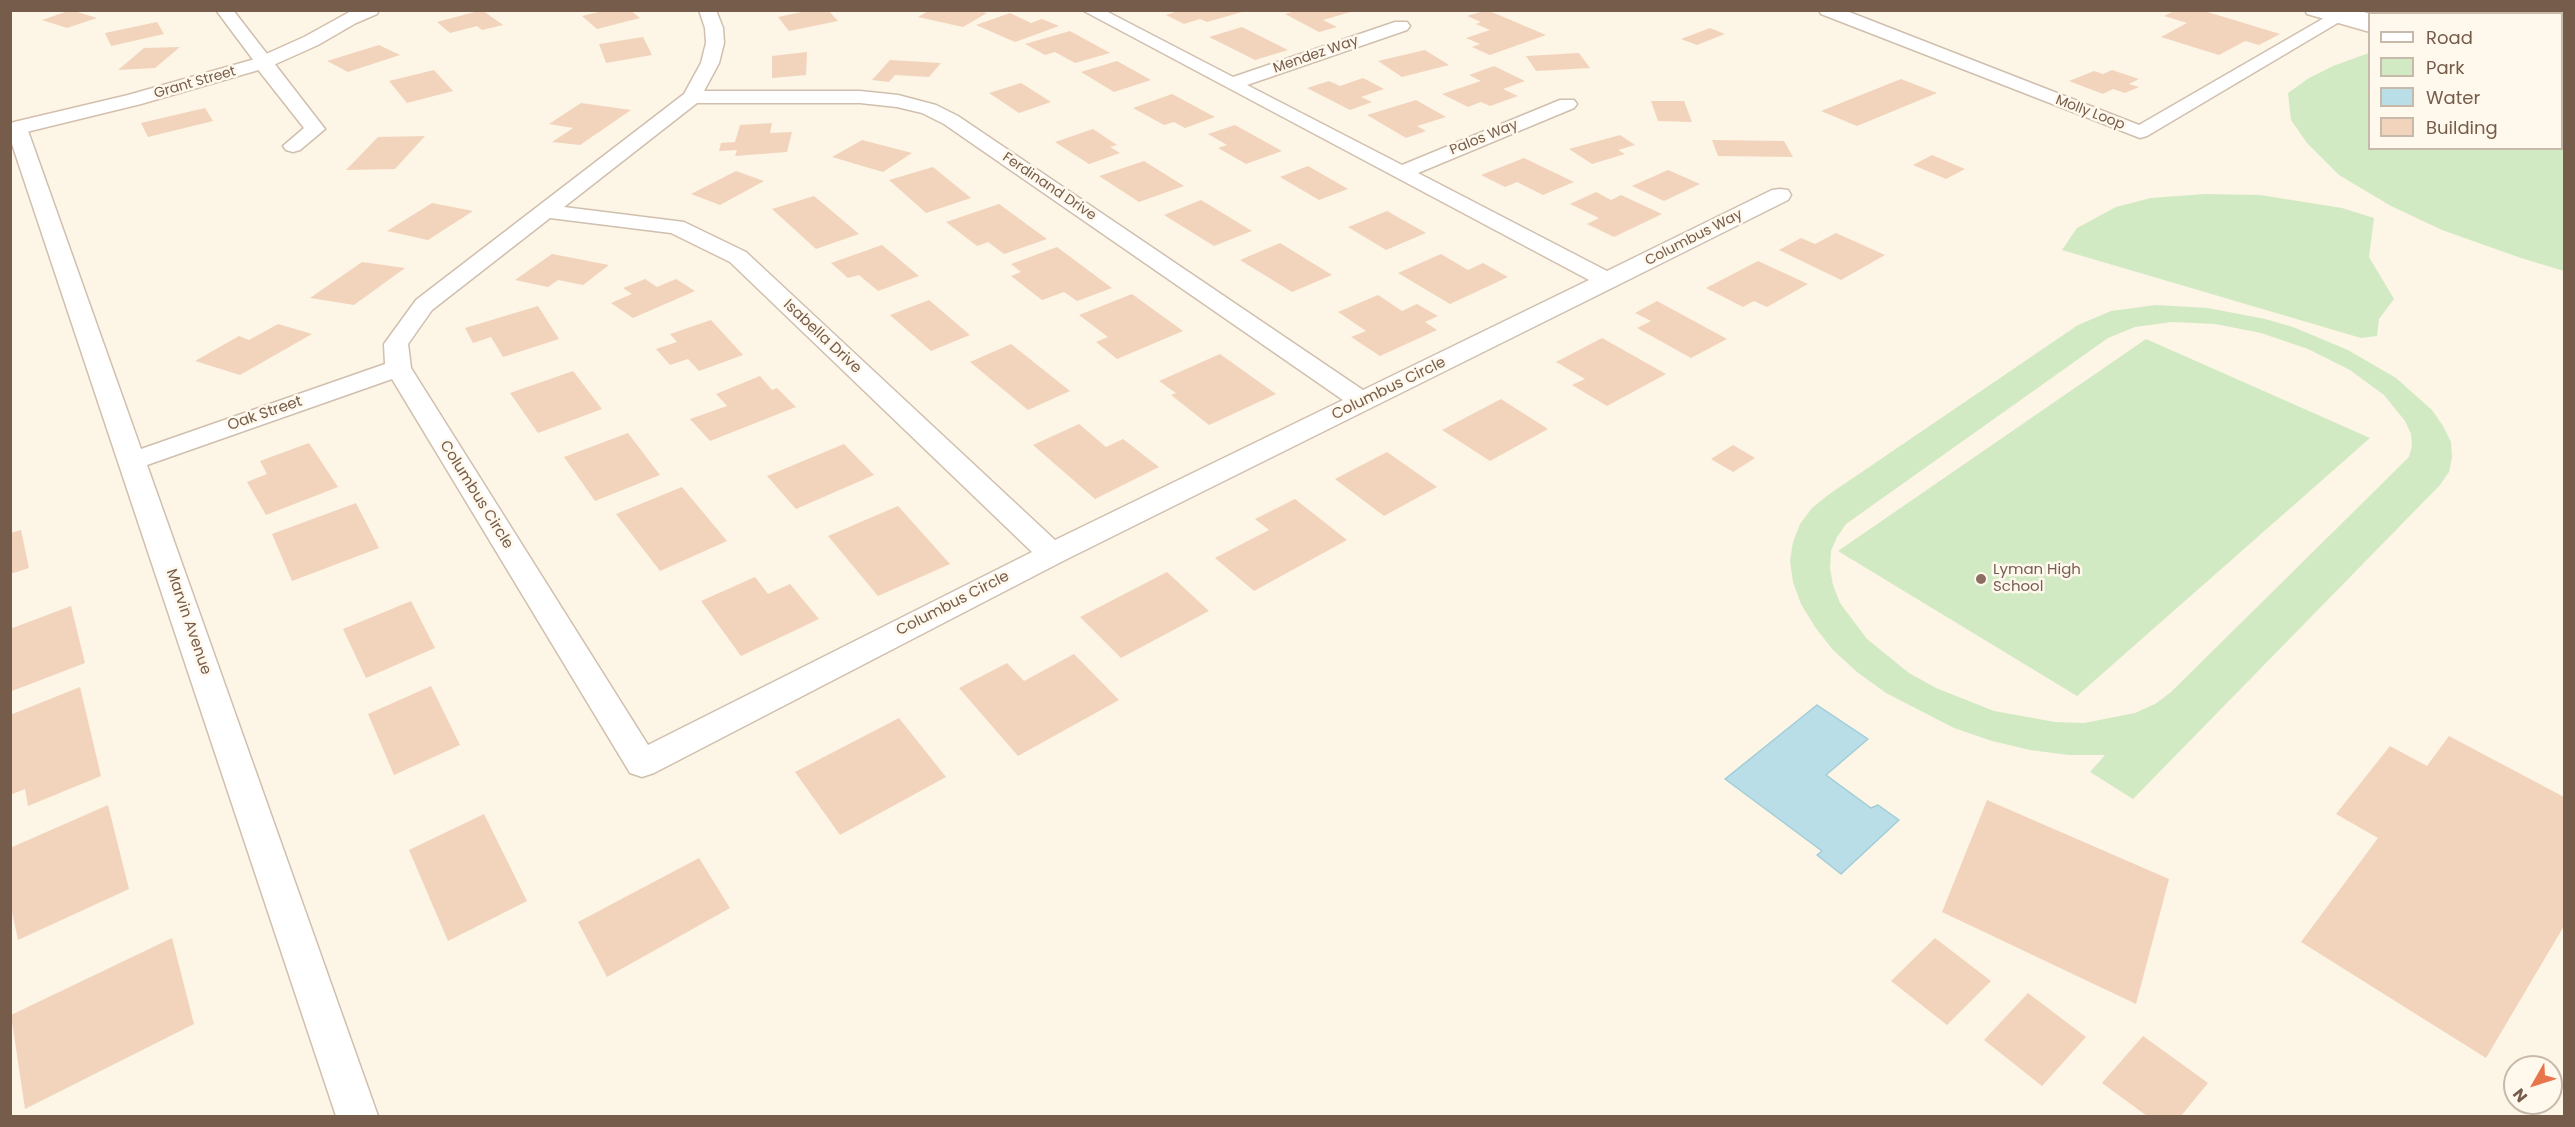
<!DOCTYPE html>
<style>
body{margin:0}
#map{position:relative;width:2575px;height:1127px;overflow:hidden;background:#fdf5e5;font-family:Poppins,sans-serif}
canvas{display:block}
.frame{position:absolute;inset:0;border:12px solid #765c4a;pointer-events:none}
.legend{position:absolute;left:2368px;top:12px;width:195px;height:138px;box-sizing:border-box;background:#fff8ec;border:2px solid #c8baab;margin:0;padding:8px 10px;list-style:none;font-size:18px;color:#765c4a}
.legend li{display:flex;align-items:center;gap:12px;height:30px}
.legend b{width:30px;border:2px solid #c8baab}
.north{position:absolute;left:2503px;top:1055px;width:60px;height:60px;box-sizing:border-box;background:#fff8ec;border:2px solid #c8baab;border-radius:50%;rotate:231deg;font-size:16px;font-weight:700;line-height:24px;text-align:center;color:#765c4a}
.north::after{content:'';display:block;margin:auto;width:21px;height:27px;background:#e7744a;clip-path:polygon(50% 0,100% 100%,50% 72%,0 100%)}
</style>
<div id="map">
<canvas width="2575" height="1127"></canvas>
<div class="frame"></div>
<ul class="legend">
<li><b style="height:8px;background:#fff"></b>Road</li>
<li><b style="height:16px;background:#d2eac3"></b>Park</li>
<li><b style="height:16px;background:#b9dee7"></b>Water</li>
<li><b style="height:16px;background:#f2d4bd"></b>Building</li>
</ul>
<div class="north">N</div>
</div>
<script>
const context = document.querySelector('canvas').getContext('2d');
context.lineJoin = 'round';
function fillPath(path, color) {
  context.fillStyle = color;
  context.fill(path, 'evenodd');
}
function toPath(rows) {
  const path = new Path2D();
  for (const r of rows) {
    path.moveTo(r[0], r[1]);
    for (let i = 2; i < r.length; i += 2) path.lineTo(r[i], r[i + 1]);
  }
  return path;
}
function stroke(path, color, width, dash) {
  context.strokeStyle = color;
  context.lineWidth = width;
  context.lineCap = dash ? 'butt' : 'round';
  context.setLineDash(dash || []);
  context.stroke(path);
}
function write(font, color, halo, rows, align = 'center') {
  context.font = font + ' Poppins,sans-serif';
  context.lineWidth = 5;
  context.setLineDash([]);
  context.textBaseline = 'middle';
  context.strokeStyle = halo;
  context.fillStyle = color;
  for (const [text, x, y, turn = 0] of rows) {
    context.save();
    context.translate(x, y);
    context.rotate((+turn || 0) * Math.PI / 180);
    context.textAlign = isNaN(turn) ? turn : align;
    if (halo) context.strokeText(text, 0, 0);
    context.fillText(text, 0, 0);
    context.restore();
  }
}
fillPath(toPath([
 [2369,53,2370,148,2562,148,2562,103,2564,104,2564,271,2521,258,2442,230,2391,206,2339,175,2307,143,2291,120,2288,93,2309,78,2333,66],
 [2205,194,2260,195,2342,208,2374,218,2369,257,2394,299,2379,319,2377,336,2361,338,2062,250,2077,228,2116,207,2151,198],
 [2156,305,2208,308,2265,319,2293,327,2348,350,2396,378,2432,410,2443,426,2451,442,2452,458,2449,472,2440,485,2133,799,2090,772,2105,755,2069,755,2030,750,1992,741,1954,728,1886,693,1857,672,1833,650,1815,627,1801,604,1793,582,1790,561,1793,542,1800,524,1812,508,1828,495,2078,325,2111,311],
 [2172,322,2215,324,2261,333,2308,349,2350,370,2384,395,2405,421,2411,434,2412,446,2409,457,2171,692,2155,704,2135,713,2084,723,2055,722,1994,711,1936,688,1909,673,1867,639,1840,603,1833,585,1830,568,1831,551,1837,537,1846,524,2108,338,2135,327],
 [2146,339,2370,438,2077,696,1838,551]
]), '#d2eac3');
const water = toPath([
 [1817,705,1868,739,1826,775,1871,808,1878,805,1899,820,1841,874,1817,855,1822,851,1725,779,1817,705]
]);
fillPath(water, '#b9dee7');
stroke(water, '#a0cdd8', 1.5);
fillPath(toPath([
 [71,10,97,18,67,28,42,20],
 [482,10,503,25,482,30,477,26,450,33,437,22],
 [606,10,630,10,640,18,597,29,582,16],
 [811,10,828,10,838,21,789,31,778,17],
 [930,10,975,10,987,13,963,27,918,17],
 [1181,10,1239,10,1242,12,1207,22,1200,19,1184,24,1166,15],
 [1298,10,1353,10,1354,11,1323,20,1337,27,1319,32,1285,14],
 [1487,10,1546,35,1490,55,1472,47,1480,44,1466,38,1490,30,1476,24,1481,22,1467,16],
 [2176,10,2201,10,2280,34,2259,45,2245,41,2219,55,2161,37,2187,23,2164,16],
 [1010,13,1031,23,1042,19,1059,26,1015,42,976,25],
 [2562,18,2564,18,2564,46,2562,45],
 [157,22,164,34,111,46,105,33],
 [1242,27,1288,50,1255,60,1209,37],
 [1710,28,1725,34,1697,45,1681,39],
 [1070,31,1110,53,1075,63,1055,52,1045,55,1025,44],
 [643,37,652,55,606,63,599,44],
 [379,45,400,55,348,72,327,61],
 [180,47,155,68,118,70,144,48],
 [1425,50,1449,65,1402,77,1378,61],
 [807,52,806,75,772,78,772,56],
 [1579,53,1590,68,1536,71,1526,56],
 [890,60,941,63,929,77,895,75,889,82,872,80],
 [1117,61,1151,80,1114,92,1081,72],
 [1494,66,1525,81,1503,89,1518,96,1490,106,1481,102,1468,107,1442,94,1481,81,1469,75],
 [434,70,453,91,407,103,389,81],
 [2112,70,2139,79,2129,84,2139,87,2125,93,2113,89,2103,94,2069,81,2094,71,2103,74],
 [1363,78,1384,89,1361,97,1372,102,1350,110,1307,88,1329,81,1340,86],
 [1901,79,1937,93,1857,126,1821,111],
 [1021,83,1051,102,1019,113,989,93],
 [1172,94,1215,117,1185,128,1174,122,1164,125,1133,108],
 [1416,100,1446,117,1417,126,1426,131,1406,138,1367,115],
 [1651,101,1684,101,1692,122,1658,121],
 [581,103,631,110,580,145,552,142,573,128,549,124],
 [205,108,213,121,148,137,141,123],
 [772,123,770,133,792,132,787,152,735,156,737,150,719,151,721,143,735,142,740,125],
 [1235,125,1282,151,1246,164,1218,148,1227,145,1208,134],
 [1093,129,1117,145,1110,147,1120,153,1089,164,1055,142],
 [1620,135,1635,145,1618,150,1625,154,1592,164,1569,149],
 [425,136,395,169,346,170,378,137],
 [862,140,912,153,883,172,832,157],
 [1712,140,1784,141,1793,157,1718,156],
 [1932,155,1965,169,1946,179,1913,165],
 [1524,158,1574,182,1543,195,1517,182,1505,187,1481,175],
 [1144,161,1184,186,1139,202,1099,176],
 [1308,166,1348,189,1319,200,1280,177],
 [933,167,971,198,926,213,889,180],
 [1668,170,1700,184,1664,201,1632,186],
 [736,171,764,181,720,205,691,194],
 [1596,192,1611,200,1621,195,1662,214,1614,237,1587,224,1599,218,1570,204],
 [814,196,859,234,816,249,772,209],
 [1201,200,1252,231,1214,246,1164,215],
 [432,203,473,211,428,240,387,231],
 [999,204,1047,239,1004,254,988,242,977,246,946,222],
 [1387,211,1426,233,1386,250,1348,227],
 [1836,233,1885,255,1841,280,1779,250,1801,238,1815,244],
 [1280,243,1332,275,1292,292,1240,260],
 [882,245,919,276,878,291,859,275,848,278,831,263],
 [1057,247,1112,288,1077,301,1064,292,1042,300,1011,276,1021,272,1011,264],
 [552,254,609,265,583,285,558,280,548,287,515,280],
 [1441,254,1468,270,1483,263,1508,277,1450,304,1398,273],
 [1758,261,1808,284,1767,307,1754,301,1743,307,1706,288],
 [362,262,405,268,354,305,310,298],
 [645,279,657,287,676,279,695,291,633,318,611,303,632,294,623,288],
 [1132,294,1183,331,1117,359,1096,342,1108,337,1079,315],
 [1378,295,1402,311,1417,304,1438,316,1425,322,1437,330,1380,356,1351,337,1366,331,1338,312],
 [929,300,970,335,931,351,890,315],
 [1657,301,1727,339,1691,358,1637,328,1651,321,1635,313],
 [538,306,559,339,503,357,491,337,473,343,465,328],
 [711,320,743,355,699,371,688,359,670,365,656,349,677,342,670,334],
 [278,324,312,334,240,375,195,361,239,336,249,340],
 [1602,338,1666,374,1607,406,1572,385,1585,379,1556,362],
 [1011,344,1070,391,1028,410,970,362],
 [1220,354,1276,394,1209,425,1171,395,1176,393,1159,381],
 [573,371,602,409,538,433,510,393],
 [760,376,772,390,777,388,796,407,710,441,690,419,727,406,716,394],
 [1501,399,1548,429,1490,461,1442,430],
 [1079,424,1106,447,1123,439,1159,467,1095,499,1033,445],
 [628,433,660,475,595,501,564,457],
 [309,443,338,487,266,515,247,482,267,474,260,461],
 [844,444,874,475,796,509,767,476],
 [1733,445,1755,458,1733,472,1711,459],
 [1387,452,1437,487,1384,516,1335,479],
 [682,487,727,541,660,571,616,514],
 [1295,499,1347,540,1254,591,1215,558,1269,530,1255,519],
 [356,503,379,548,292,581,272,534],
 [898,506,950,564,878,596,828,536],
 [21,530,29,568,10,574,10,533],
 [1167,572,1209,611,1121,658,1080,617],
 [755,577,768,594,790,584,819,619,741,656,701,601],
 [411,601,435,648,366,678,343,629],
 [71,606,85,663,12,691,10,629],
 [1074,654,1119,700,1018,756,959,688,1007,663,1024,681],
 [431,686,460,745,394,775,368,714],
 [80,687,101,776,28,806,25,789,10,795,10,715],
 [899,718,946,777,840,835,795,772],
 [2449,736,2564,797,2564,926,2486,1058,2301,942,2378,838,2336,814,2390,746,2427,766],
 [1987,800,2169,879,2136,1004,1942,912],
 [108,805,129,889,18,940,10,903,10,848],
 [484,814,527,901,448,941,409,850],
 [699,858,730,908,607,977,578,922],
 [172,938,194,1024,25,1109,11,1015],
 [1935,938,1991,981,1947,1025,1891,981],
 [2028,993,2086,1037,2042,1086,1984,1040],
 [2143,1036,2208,1083,2181,1116,2147,1116,2102,1083]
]), '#f2d4bd');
const street = toPath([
 [216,10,233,10,325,129,300,150,293,152,286,150,283,146,304,128,256,67,254,61,216,10],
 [699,10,716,10,723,28,724,43,719,63,704,91,860,91,898,95,936,105,958,116,1363,390,1589,280,1082,10,1104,10,1233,77,1395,22,1407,22,1410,26,1407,30,1247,85,1402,165,1560,100,1574,100,1577,104,1574,108,1418,173,1607,271,1772,190,1780,189,1788,190,1791,195,1788,200,1616,286,1063,561,654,773,642,777,630,773,392,379,147,465,378,1116,336,1116,10,138,10,124,24,124,27,128,141,449,385,364,384,344,416,300,684,94,701,63,706,43,705,28,699,10],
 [697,103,860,103,897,107,922,113,944,124,1343,400,1055,540,746,252,684,222,564,207,697,103],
 [550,218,671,233,730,262,1032,552,648,745,411,368,408,344,432,310,550,218],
 [1819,10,1844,10,2139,125,2331,14,2329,10,2357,10,2370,14,2370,25,2346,18,2147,136,2140,138,1821,14,1819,10],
 [2424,10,2443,10,2441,14,2422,14,2424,10],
 [2470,10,2490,10,2488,14,2468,14,2470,10],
 [2562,64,2564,65,2564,77,2562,76,2562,64]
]);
const secondary = toPath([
 [353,10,379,10,377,14,356,23,318,45,269,67,141,104,10,136,10,123,128,95,255,59,304,37,353,10],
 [2305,10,2336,10,2370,20,2370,32,2307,14,2305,10],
 [2562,75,2564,75,2564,88,2562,88,2562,75]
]);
stroke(street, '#d0bfae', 3);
stroke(secondary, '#d3bfac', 3);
fillPath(street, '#fff');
fillPath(secondary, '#fff');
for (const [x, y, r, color] of [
 [1981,579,6,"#8d6e63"]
]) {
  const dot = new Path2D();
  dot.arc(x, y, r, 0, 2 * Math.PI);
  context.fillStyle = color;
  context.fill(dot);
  stroke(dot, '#fff8ec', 2);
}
write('14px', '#765c4a', '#fff8ec', [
 ["Mendez Way",1316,55,-19],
 ["Grant Street",195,83,-16],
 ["Molly Loop",2090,113,21],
 ["Palos Way",1484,138,-22],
 ["Ferdinand Drive",1049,187,34],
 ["Columbus Way",1694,238,-27]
]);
write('15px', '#765c4a', '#fff8ec', [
 ["Isabella Drive",822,337,43],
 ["Columbus Circle",1389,389,-26],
 ["Oak Street",265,414,-19],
 ["Columbus Circle",476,495,58],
 ["Columbus Circle",953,604,-27],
 ["Marvin Avenue",188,622,71]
]);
write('15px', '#785e54', '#fff8ec', [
 ["Lyman High",1993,570],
 ["School",1993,587]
], 'left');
</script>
